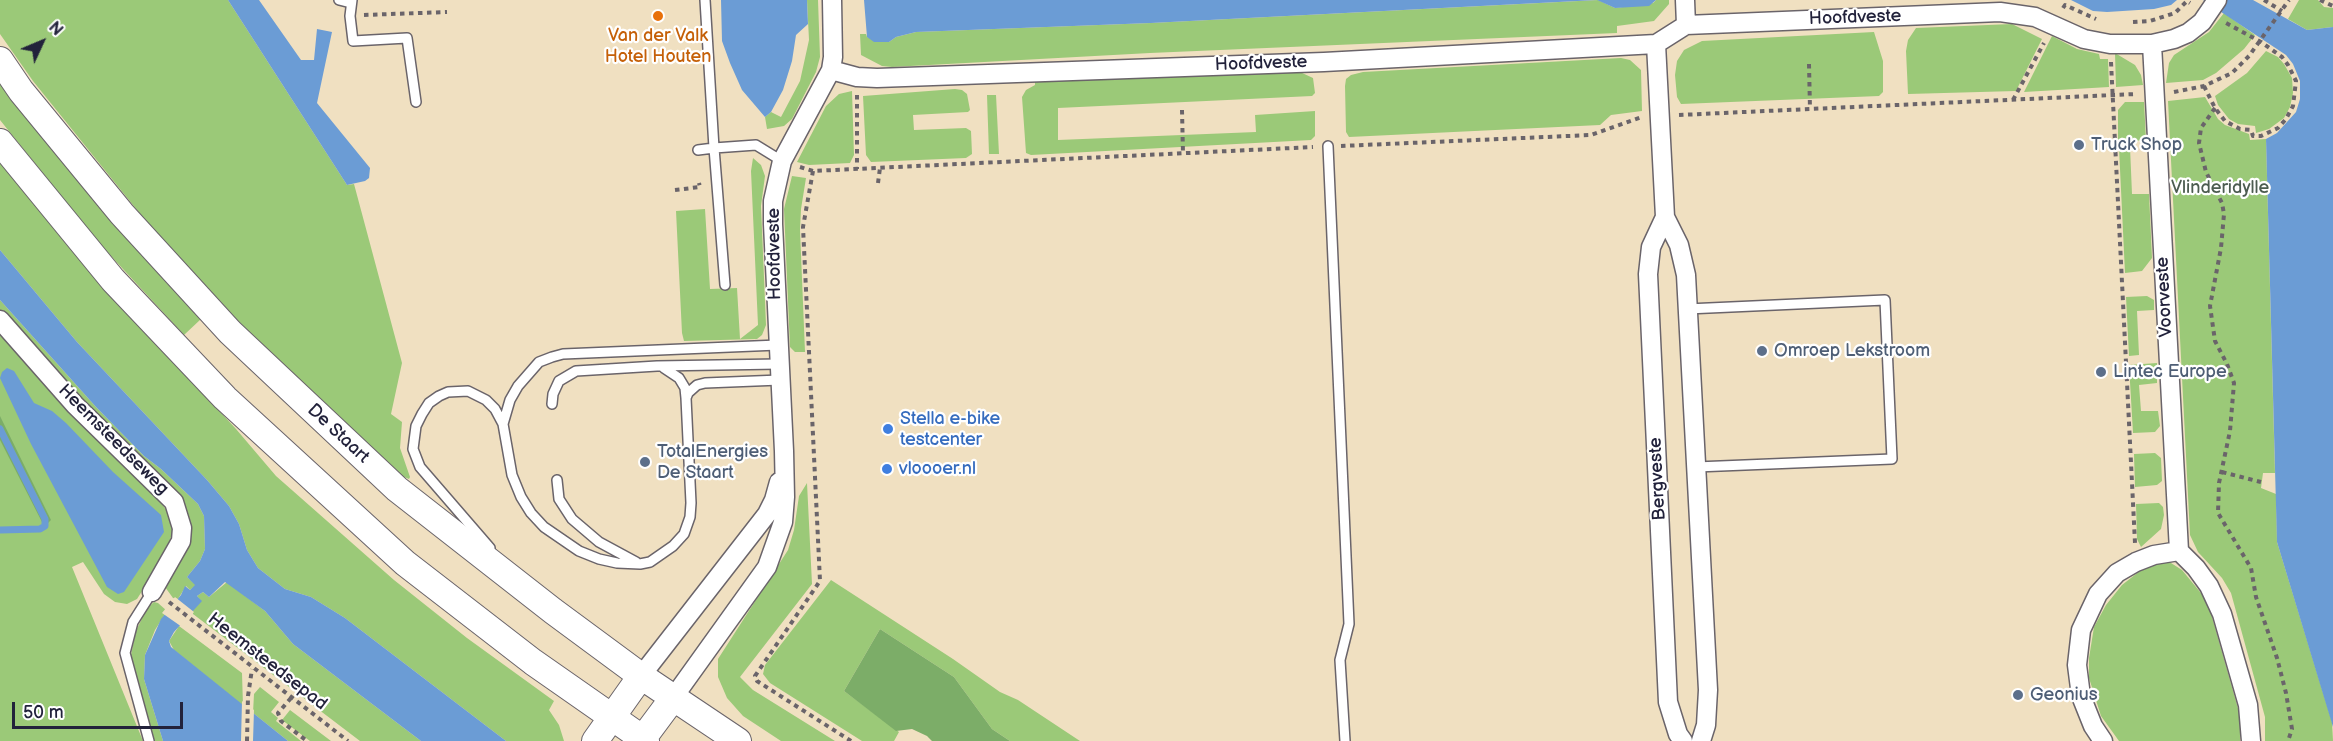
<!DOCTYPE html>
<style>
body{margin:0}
#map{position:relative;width:2333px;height:741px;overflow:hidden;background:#f0e0c1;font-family:"Balsamiq Sans",sans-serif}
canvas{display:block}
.north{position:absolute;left:12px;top:12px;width:60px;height:60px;-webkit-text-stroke:4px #fff;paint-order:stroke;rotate:46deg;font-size:16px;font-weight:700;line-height:24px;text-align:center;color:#22223b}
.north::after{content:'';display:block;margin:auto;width:21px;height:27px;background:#22223b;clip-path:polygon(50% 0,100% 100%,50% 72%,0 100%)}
.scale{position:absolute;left:12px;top:702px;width:171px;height:27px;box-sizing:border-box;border:3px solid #22223b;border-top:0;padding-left:8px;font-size:18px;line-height:21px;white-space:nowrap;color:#22223b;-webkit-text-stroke:4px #fff;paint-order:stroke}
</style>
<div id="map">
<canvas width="2333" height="741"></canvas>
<div class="north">N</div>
<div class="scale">50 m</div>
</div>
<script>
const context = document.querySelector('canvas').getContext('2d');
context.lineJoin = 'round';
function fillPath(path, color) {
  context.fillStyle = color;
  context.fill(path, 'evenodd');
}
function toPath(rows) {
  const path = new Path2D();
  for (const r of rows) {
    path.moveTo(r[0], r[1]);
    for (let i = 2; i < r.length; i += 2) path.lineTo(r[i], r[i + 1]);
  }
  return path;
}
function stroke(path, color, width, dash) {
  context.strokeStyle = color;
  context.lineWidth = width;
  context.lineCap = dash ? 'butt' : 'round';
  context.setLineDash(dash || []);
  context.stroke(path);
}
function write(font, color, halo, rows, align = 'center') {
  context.font = font + ' "Balsamiq Sans",sans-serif';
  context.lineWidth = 4.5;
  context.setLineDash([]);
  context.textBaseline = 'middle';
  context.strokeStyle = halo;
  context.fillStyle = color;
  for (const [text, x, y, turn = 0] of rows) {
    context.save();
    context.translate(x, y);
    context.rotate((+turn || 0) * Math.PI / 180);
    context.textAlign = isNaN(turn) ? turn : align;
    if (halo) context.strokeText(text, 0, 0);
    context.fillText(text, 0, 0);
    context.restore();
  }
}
fillPath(toPath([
 [0,0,228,0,347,185,354,184,402,363,391,414,402,422,400,448,410,477,409,479,402,476,314,396,230,314,145,220,33,81,0,34],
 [807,0,818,0,820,57,816,72,792,119,784,126,767,129,765,117,771,112,781,117,800,81,809,40],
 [1598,0,1615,8,1653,3,1656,0,1669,0,1669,4,1654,21,1617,26,1617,33,1150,53,892,67,882,66,861,55,860,34,866,34,867,37,889,42,896,37,916,32,1151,23],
 [2299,0,2318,0,2324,7,2333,8,2333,27,2307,30,2288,19],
 [2224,13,2255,35,2244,49,2216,73,2203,80,2166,83,2169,63,2174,55,2209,32],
 [2012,24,2042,39,2016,91,1908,94,1906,51,1908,40,1916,28],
 [1874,32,1883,61,1883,92,1879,96,1681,104,1677,97,1675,75,1677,61,1684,50,1702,41],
 [2052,36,2077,49,2099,54,2100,59,2108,59,2109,87,2024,92],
 [2266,51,2278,57,2284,64,2292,78,2293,93,2290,107,2284,118,2269,129,2256,133,2255,126,2238,124,2229,119,2218,105,2215,96,2247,73],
 [2115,53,2135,65,2141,75,2143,85,2116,87],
 [1621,58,1630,60,1641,70,1642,111,1611,115,1600,125,1349,137,1346,132,1345,86,1346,79,1351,75,1363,72],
 [1300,70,1300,72,1313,78,1315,93,1312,96,1058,108,1058,140,1256,132,1255,115,1315,111,1315,136,1311,140,1031,155,1026,153,1022,97,1026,90,1035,85,1035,82],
 [0,78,201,319,184,335,98,242,0,120],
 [955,89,962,90,967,94,970,110,968,112,913,115,914,130,966,128,971,131,972,154,966,158,871,162,866,155,863,96],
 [852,91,854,155,850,163,809,165,797,162,826,106,839,94],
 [987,95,996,95,999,154,989,154],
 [2205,97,2218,119,2225,125,2249,134,2250,140,2266,139,2275,473,2263,473,2261,488,2276,494,2277,542,2332,722,2333,741,2265,741,2265,717,2231,593,2222,578,2198,552,2190,535,2168,101],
 [2125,102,2144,102,2146,140,2118,142,2118,110],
 [2130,147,2132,194,2149,194,2152,258,2142,271,2125,273,2119,148],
 [753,158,761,165,765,176,761,206,766,325,762,335,757,339,684,341,682,333,676,211,705,209,710,289,737,288,740,339,758,325,751,171],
 [0,161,87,267,236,429,276,476,394,580,467,638,554,701,549,710,559,725,564,741,506,741,345,618,311,597,285,589,258,568,247,550,239,524,229,506,207,480,77,342,0,250],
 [792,176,806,178,801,209,800,230,805,352,795,352,790,347,784,209],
 [2147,296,2154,300,2154,310,2137,311,2139,355,2129,356,2126,297],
 [0,300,96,407,144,456,161,469,198,504,204,516,205,549,200,561,187,577,196,585,190,590,186,586,178,599,173,598,165,587,189,524,0,311],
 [0,331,155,495,168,512,173,529,167,552,137,599,127,604,115,602,104,594,83,562,72,567,143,741,0,741],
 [2157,363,2157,383,2139,385,2141,411,2158,411,2160,426,2155,432,2133,433,2129,365],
 [2155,453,2161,458,2162,481,2157,485,2135,487,2134,454],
 [807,483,812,584,740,677,753,690,835,741,781,741,743,716,727,698,718,677,718,659,788,550,794,530,799,496],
 [2159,503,2163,507,2164,515,2161,529,2141,547,2137,539,2136,504],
 [2159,562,2171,563,2182,570,2205,598,2210,610,2241,719,2240,741,2119,741,2101,716,2089,678,2089,658,2094,627,2106,605,2122,585,2145,567],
 [831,580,953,659,1000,692,1018,700,1080,741,1010,741,992,729,954,677,880,629,844,691,899,732,894,741,862,741,770,683,763,674,765,665],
 [227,582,265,611,293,644,421,741,360,741,193,614,192,609,201,601,197,596,203,592,209,597],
 [154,602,158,603,167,611,155,630,145,655,144,679,163,741,154,741,131,655,136,631,147,608],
 [179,626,242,673,243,706,174,650,169,641],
 [260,687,279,702,271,712,278,718,276,721,301,741,288,741,253,713,254,694],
 [290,710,331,741,310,741,282,720]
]), '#9bc978');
fillPath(toPath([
 [0,416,51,520,47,524,43,524,0,440],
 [880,629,954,677,992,729,1010,741,932,741,927,736,912,729,896,731,844,691]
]), '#7cad68');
fillPath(toPath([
 [228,0,259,0,301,60,314,60,317,29,332,32,317,103,370,168,369,178,365,181,347,185],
 [721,0,807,0,808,24,796,35,792,61,783,90,771,112,765,117,742,90,730,63,722,41],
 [864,0,1656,0,1649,6,1615,8,1597,0,1151,23,916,32,896,37,889,42,874,42,867,37],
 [2071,0,2177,0,2171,5,2154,9,2107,12,2093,11],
 [2203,0,2253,0,2307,30,2333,27,2333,727,2277,542,2266,139,2277,133,2296,112,2300,99,2300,81,2293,64,2286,55],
 [0,250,77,342,207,480,229,506,239,524,247,550,258,568,285,589,311,597,345,618,506,741,421,741,293,644,265,611,225,582,209,597,203,592,197,596,202,601,174,632,169,641,171,647,288,741,163,741,144,679,145,655,161,619,181,595,185,586,190,590,195,585,187,577,200,561,205,549,204,516,198,504,161,469,144,456,96,407,0,300],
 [7,368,14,371,34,403,52,411,66,423,113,472,161,515,164,532,124,592,118,594,107,587,31,444,0,378,2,372]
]), '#6b9cd5');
fillPath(toPath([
 [175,597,194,612,182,627,162,613],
 [242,701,254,710,253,741,241,741]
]), '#f0e0c1');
stroke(toPath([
 [0,429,45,519,45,526,40,529,0,530]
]), '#6b9cd5', 7);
const service = toPath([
 [339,0,351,3],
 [352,0,350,16,353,41,407,38,416,102],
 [705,0,714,148,756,145,782,161],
 [1328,146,1349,624,1340,660,1345,741],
 [698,150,714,148,725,285],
 [1687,309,1885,300,1892,459,1696,467],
 [664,368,679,378,685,388,686,398],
 [552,404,553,394,559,381,576,371,657,366,779,364],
 [503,424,510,400,518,386,539,362,552,357,563,354,778,345],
 [557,480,559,499,572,519,599,542,636,562],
 [490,548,420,467,413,449,416,426,422,414,429,403,439,396,448,392,468,391,486,400,495,409,503,424,512,475,521,497,531,513,544,527,579,551,599,559,617,563,640,564,650,562,673,546,684,534,690,517,691,503,686,398,688,393,697,385,705,383,780,380],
 [149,741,125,653,133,622,152,592]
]);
const minor = toPath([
 [1685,0,1686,25],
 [1656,44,1665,217,1679,245,1686,275,1708,690,1706,725,1701,741],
 [2152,44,2179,551,2196,568,2209,586,2222,614,2248,705,2251,741],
 [831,70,857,77,877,78,1324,62,1656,44,1686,25,2000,12,2035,17,2084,39,2110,44,2152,44,2174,39,2188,33,2202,22,2217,0],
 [1665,217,1651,247,1648,274,1668,702,1678,734,1683,741],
 [0,320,75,405,174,502,182,528,181,541,152,592],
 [641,676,767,514,774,500,779,482],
 [673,698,767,567,783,522,785,497,784,451,773,224,773,201,782,161,831,70,833,57,832,0],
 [2103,741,2093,726,2081,696,2077,665,2081,630,2098,594,2117,573,2136,562,2154,555,2179,551]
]);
const secondary = toPath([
 [0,60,21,91,122,214,230,332,397,489,553,611,641,676,738,741],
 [0,142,113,280,225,398,405,563,533,662,646,741],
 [595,741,641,676],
 [641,741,673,698]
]);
stroke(service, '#6a646a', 12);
stroke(minor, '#6a646a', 21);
stroke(secondary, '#6a646a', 28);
stroke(toPath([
 [2264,0,2282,11],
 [2320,0,2333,6],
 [2063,8,2065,5,2096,19],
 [364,15,447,12],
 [2133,22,2150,21,2175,13,2187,1,2190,3],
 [2111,62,2135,543],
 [1809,64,1810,109],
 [2204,86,2215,108,2225,121,2240,129,2251,130,2253,136,2261,136,2278,128,2286,119,2293,106,2296,81,2288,65,2282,57,2261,42,2226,23],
 [2174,92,2204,86,2232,73,2249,56,2289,0],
 [857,95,857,169],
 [2013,100,2044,43],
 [2215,108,2201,128,2199,143,2206,172,2222,203,2224,214,2221,248,2210,306,2215,341,2227,364,2234,383,2230,431,2219,483,2218,513,2251,568,2256,597,2277,658,2286,693,2292,729,2288,741],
 [1182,110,1183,153],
 [1679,115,2136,94],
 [1341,146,1591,135,1642,117],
 [800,167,813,171,1313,147],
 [813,171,803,227,820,581,755,676,757,681,851,741],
 [878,183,880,168],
 [675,190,700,187,699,183],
 [2222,472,2261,482],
 [169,602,348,741],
 [291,698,278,713,281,721,307,741],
 [247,741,248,696,252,669]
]), '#6a646a', 4, [4.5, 4.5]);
stroke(service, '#fff', 9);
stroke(minor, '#fff', 18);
stroke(secondary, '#fff', 26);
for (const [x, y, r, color] of [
 [658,16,6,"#e8710a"],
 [2079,145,6,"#5c6f8a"],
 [1762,351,6,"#5c6f8a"],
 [2101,372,6,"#5c6f8a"],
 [888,429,6,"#3f7fe0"],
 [645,462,6,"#5c6f8a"],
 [887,469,6,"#3f7fe0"],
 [2018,695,6,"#5c6f8a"]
]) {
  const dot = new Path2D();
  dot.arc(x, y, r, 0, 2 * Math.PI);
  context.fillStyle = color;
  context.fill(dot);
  stroke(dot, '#fff', 2);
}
write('18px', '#22223b', '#fff', [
 ["Hoofdveste",1855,18,-2],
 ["Hoofdveste",1261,64,-2],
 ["Hoofdveste",775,254,-91],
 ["Voorveste",2165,297,-93],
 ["De Staart",338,434,43],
 ["Heemsteedseweg",113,440,45],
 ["Bergveste",1658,479,-93],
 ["Heemsteedsepad",267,662,38]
]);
write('18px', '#c56008', '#fff', [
 ["Van der Valk",658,36],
 ["Hotel Houten",658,57]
]);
write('18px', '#4e5e75', '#fff', [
 ["Truck Shop",2091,145],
 ["Omroep Lekstroom",1774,351],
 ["Lintec Europe",2113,372],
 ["TotalEnergies",657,452],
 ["De Staart",657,473],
 ["Geonius",2030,695]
], 'left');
write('18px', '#4c5c50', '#fff', [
 ["Vlinderidylle",2220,188]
]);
write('18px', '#366cbe', '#fff', [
 ["Stella e-bike",900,419],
 ["testcenter",900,440],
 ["vloooer.nl",899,469]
], 'left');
</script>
